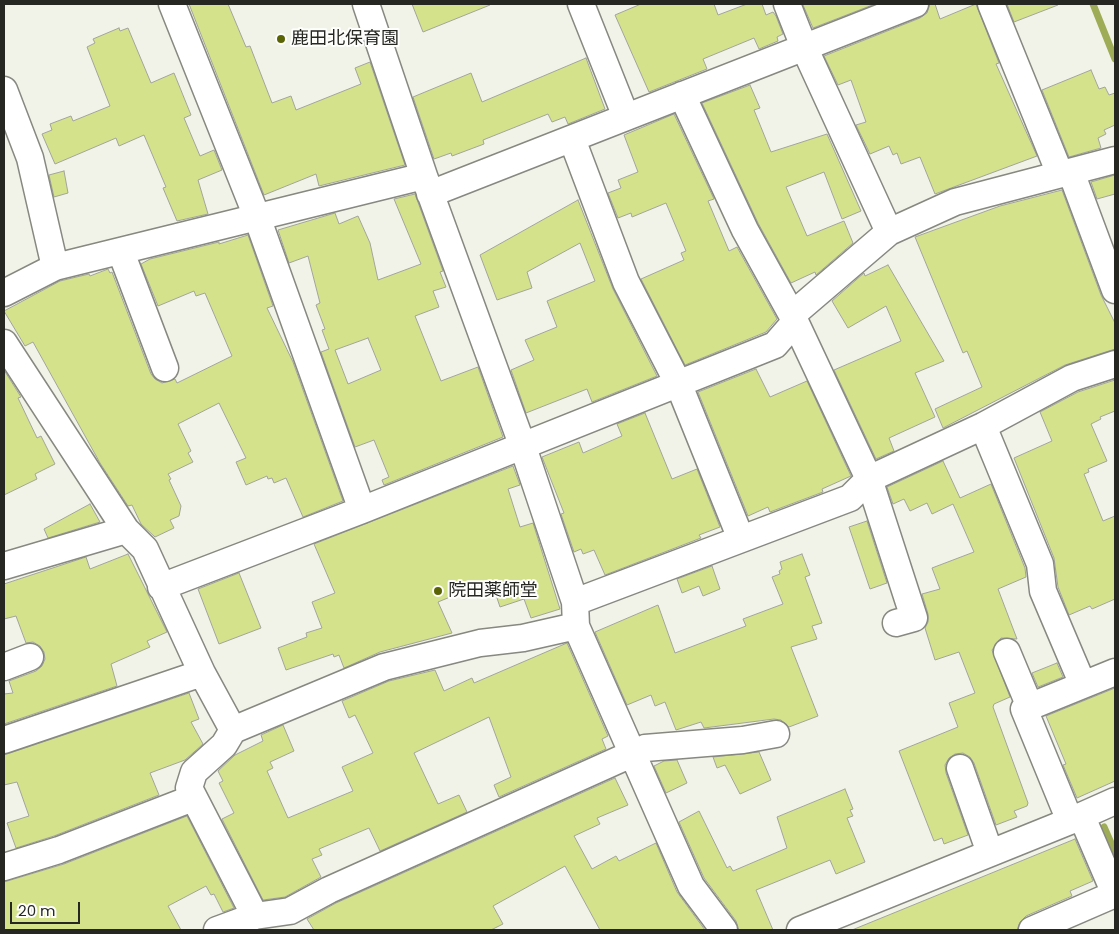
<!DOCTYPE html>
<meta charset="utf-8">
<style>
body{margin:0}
#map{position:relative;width:1119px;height:934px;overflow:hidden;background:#f1f3e9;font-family:Poppins,sans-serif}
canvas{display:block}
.frame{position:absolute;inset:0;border:5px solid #262723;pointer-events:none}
.scale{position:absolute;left:10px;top:902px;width:70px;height:22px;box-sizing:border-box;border:2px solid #262723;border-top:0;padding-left:6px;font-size:15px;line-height:18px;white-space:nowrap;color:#262723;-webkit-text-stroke:4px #fefffd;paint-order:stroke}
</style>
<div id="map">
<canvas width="1119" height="934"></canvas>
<div class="frame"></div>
<div class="scale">20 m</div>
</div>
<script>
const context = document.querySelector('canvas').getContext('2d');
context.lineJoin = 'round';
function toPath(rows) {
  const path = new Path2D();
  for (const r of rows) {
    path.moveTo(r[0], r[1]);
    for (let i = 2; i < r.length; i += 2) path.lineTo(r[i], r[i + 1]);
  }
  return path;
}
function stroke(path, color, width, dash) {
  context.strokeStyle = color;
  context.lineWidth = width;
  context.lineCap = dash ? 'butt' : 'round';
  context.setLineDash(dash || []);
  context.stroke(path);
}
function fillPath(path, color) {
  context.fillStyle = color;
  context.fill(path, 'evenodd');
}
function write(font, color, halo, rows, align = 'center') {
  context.font = font + ' Poppins,"Noto Sans JP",sans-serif';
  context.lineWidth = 4;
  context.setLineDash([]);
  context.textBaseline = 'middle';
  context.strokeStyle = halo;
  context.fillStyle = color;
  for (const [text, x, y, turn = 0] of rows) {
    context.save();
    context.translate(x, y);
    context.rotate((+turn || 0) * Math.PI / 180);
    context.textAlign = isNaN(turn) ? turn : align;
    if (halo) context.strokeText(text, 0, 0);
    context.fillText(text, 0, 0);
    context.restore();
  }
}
stroke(toPath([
 [1093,4,1115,59],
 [1104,827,1115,852]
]), '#9fac57', 7);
const building = toPath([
 [189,4,228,4,246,47,250,46,272,103,291,96,296,110,361,84,355,68,370,62,405,165,319,186,316,174,264,195,189,4],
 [412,4,490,4,490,5,423,32,412,4],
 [641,4,714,4,718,15,747,4,762,4,766,15,773,12,776,16,783,34,777,37,778,41,759,49,754,38,703,59,707,69,649,92,615,15,641,4],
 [805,4,875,4,813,28,803,5,805,4],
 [930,4,935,4,940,19,976,4,999,63,996,64,1037,156,935,194,920,157,901,164,897,153,893,155,889,146,870,154,856,125,866,122,851,80,838,85,824,56,920,18,927,13,930,4],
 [1007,4,1057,4,1058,5,1014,22,1007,4],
 [119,28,120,31,128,28,151,83,174,73,191,115,184,118,200,156,214,150,222,170,198,180,208,214,177,221,163,188,166,187,144,135,119,146,116,138,55,164,42,134,52,130,50,124,71,116,73,121,110,106,87,47,95,43,93,39,119,28],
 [586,58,605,109,568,124,565,117,552,122,548,114,483,140,484,144,452,156,451,153,434,159,413,97,471,73,482,102,586,58],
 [1091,70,1099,89,1105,87,1109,95,1115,93,1115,125,1104,130,1106,134,1098,138,1101,148,1069,157,1042,90,1091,70],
 [750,85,760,108,754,110,771,152,827,134,861,211,842,219,824,172,786,187,807,236,844,221,853,243,816,275,815,272,791,283,758,223,702,103,750,85],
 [674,114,714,199,708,201,729,251,737,247,777,319,766,332,685,365,641,279,684,260,681,253,686,251,666,203,632,217,631,213,618,218,608,193,621,188,618,180,638,172,624,135,674,114],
 [64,171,68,193,54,197,49,175,64,171],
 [1115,175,1115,194,1097,199,1091,182,1115,175],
 [1062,190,1101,295,1115,323,1115,349,1065,365,943,428,935,409,982,387,967,351,963,353,915,237,1000,206,1062,190],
 [415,194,443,271,440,272,446,287,433,291,439,307,415,316,441,381,478,367,503,437,384,485,382,480,389,477,374,440,355,447,321,352,329,349,322,330,325,329,316,305,320,303,308,256,289,263,278,230,335,213,339,224,358,216,370,243,378,280,421,264,394,199,415,194],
 [368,338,381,370,348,384,335,350,368,338],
 [578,200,613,289,657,376,592,402,587,389,526,413,511,370,534,360,525,340,557,327,547,301,595,281,580,243,527,272,532,288,497,300,480,255,578,200],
 [248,235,273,306,267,308,293,362,343,501,303,517,286,478,274,483,272,478,268,479,267,476,246,485,236,462,246,458,219,403,178,424,191,451,188,453,193,462,168,474,171,479,169,480,181,506,179,516,170,520,174,528,155,537,141,524,132,505,128,506,100,463,33,342,25,346,4,311,60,281,89,274,90,276,108,269,110,273,112,272,151,374,155,379,162,383,175,379,177,383,232,356,205,293,196,296,194,291,158,306,141,264,150,259,219,242,219,244,248,235],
 [888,265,944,361,915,373,935,417,889,438,894,451,876,459,834,370,901,341,886,306,848,328,832,301,864,273,865,276,888,265],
 [756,369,770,397,807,381,851,476,822,489,823,492,770,512,768,507,748,516,698,392,756,369],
 [4,370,21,397,18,398,37,438,41,436,55,464,35,474,37,479,4,495,4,370],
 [1115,380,1115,411,1100,417,1101,419,1091,424,1107,461,1088,469,1089,472,1084,474,1103,521,1115,516,1115,599,1092,609,1090,606,1069,615,1058,587,1054,558,1014,458,1052,441,1040,412,1078,392,1115,380],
 [645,413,672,479,697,469,720,527,699,535,701,538,605,575,594,550,583,554,581,549,574,552,561,514,564,513,542,457,579,442,583,453,622,436,617,424,645,413],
 [943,461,960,498,991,484,1025,568,1026,577,998,589,1017,639,1001,638,992,650,1010,697,994,704,993,707,1028,803,1027,806,1014,811,1017,817,996,825,974,763,970,757,963,753,955,754,949,758,945,765,946,773,968,835,944,844,942,838,934,841,899,751,958,727,949,703,975,693,959,652,935,660,925,628,928,622,928,614,922,594,940,589,932,568,974,552,953,504,932,514,927,503,910,511,904,499,893,504,887,487,943,461],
 [513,466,520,485,508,489,520,527,533,523,560,609,531,618,524,599,500,607,491,580,438,602,452,633,380,652,344,668,339,655,334,657,333,654,286,670,278,648,307,637,306,633,322,628,312,602,335,593,314,544,513,466],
 [90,504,100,522,48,538,44,529,90,504],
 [867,521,887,583,870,589,849,527,867,521],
 [128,554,167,632,147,641,150,647,111,664,117,686,4,724,4,694,13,693,9,681,36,671,42,666,45,659,44,652,40,646,33,642,26,643,16,616,4,619,4,584,86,557,90,569,128,554],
 [802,554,810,575,805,577,822,623,812,626,817,639,791,647,818,716,789,727,781,720,774,719,704,728,701,722,676,730,665,702,655,706,651,695,627,705,595,632,658,605,675,653,746,626,743,619,783,604,772,577,780,574,779,571,782,569,780,562,802,554],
 [712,566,720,589,703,596,699,586,682,593,677,579,712,566],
 [239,573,261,628,219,644,198,589,239,573],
 [567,643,608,736,602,739,606,749,499,797,494,785,511,777,489,717,414,753,438,804,459,795,467,812,380,851,369,828,319,849,322,855,312,859,321,877,285,897,263,900,222,819,234,813,219,783,223,781,218,771,235,755,263,741,261,735,283,725,294,751,270,762,273,768,267,771,288,818,353,791,342,767,373,753,355,715,349,718,342,701,389,681,435,670,444,691,472,678,474,683,567,643],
 [1057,663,1063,677,1038,687,1032,673,1057,663],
 [1115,688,1115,781,1077,798,1063,765,1066,764,1046,716,1115,688],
 [189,693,199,719,191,722,203,744,185,760,150,773,159,795,54,836,16,848,7,823,29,816,17,782,4,785,4,755,189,693],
 [759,752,771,780,740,794,725,765,717,768,713,757,759,752],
 [677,760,687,783,666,793,654,766,664,761,677,760],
 [615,778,628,805,597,818,600,824,574,836,592,869,616,856,619,861,656,843,677,892,705,930,600,930,565,866,493,906,503,924,491,930,314,930,307,919,336,903,615,778],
 [845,789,853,809,850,810,853,816,847,818,865,862,836,874,830,860,756,890,773,930,739,930,736,921,704,878,679,822,699,811,727,868,730,866,733,871,787,848,777,817,845,789],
 [187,816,234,908,223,912,214,894,211,895,206,886,168,906,181,930,4,930,4,882,64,864,187,816],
 [1075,839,1093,881,1070,891,1072,896,1026,916,1020,922,1017,930,852,930,1075,839]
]);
fillPath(building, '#d5e28c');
stroke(building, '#a2a49b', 1);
const minor = toPath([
 [172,4,257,217,362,510],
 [366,4,424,176],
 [581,4,626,117],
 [787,4,804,47,889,232],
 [991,4,1060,174],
 [4,90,30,158,55,267],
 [682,95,745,230,792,315,869,479,914,618,896,623],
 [572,139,626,282,679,385,741,539],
 [1071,172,1115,290],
 [430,194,915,4],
 [121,252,165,368],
 [4,293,55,267,424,176,523,447,575,602,576,626,691,886,724,930],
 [792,315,889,232,955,202,1115,160],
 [4,343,126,530,145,549,202,673,233,730],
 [983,426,1040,564,1043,591,1083,685,1024,709,1070,821],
 [4,566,126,530],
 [161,587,362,510,775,345,795,322],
 [575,602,850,498,869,479,983,426,1072,378,1115,364],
 [576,626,523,638,480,643,384,667,233,730,224,745,194,772,189,788,255,916,290,911,329,890,645,748,743,740,776,734],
 [1007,652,1030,707],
 [4,667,30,657],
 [1083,685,1115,672],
 [4,740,202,673],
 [960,768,990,853],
 [1082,817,1115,894],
 [4,867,59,850,193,798],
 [217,930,255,916],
 [800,930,1070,821,1115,801],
 [1032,930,1115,894]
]);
stroke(minor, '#878880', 29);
stroke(minor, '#fff', 26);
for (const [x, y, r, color] of [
 [281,39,5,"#5b6404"],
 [438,591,5,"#5b6404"]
]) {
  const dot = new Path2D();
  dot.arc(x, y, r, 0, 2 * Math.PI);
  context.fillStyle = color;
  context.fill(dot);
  stroke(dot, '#fefffd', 2);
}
write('18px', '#262723', '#fefffd', [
 ["鹿田北保育園",291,39],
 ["院田薬師堂",448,591]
], 'left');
</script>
